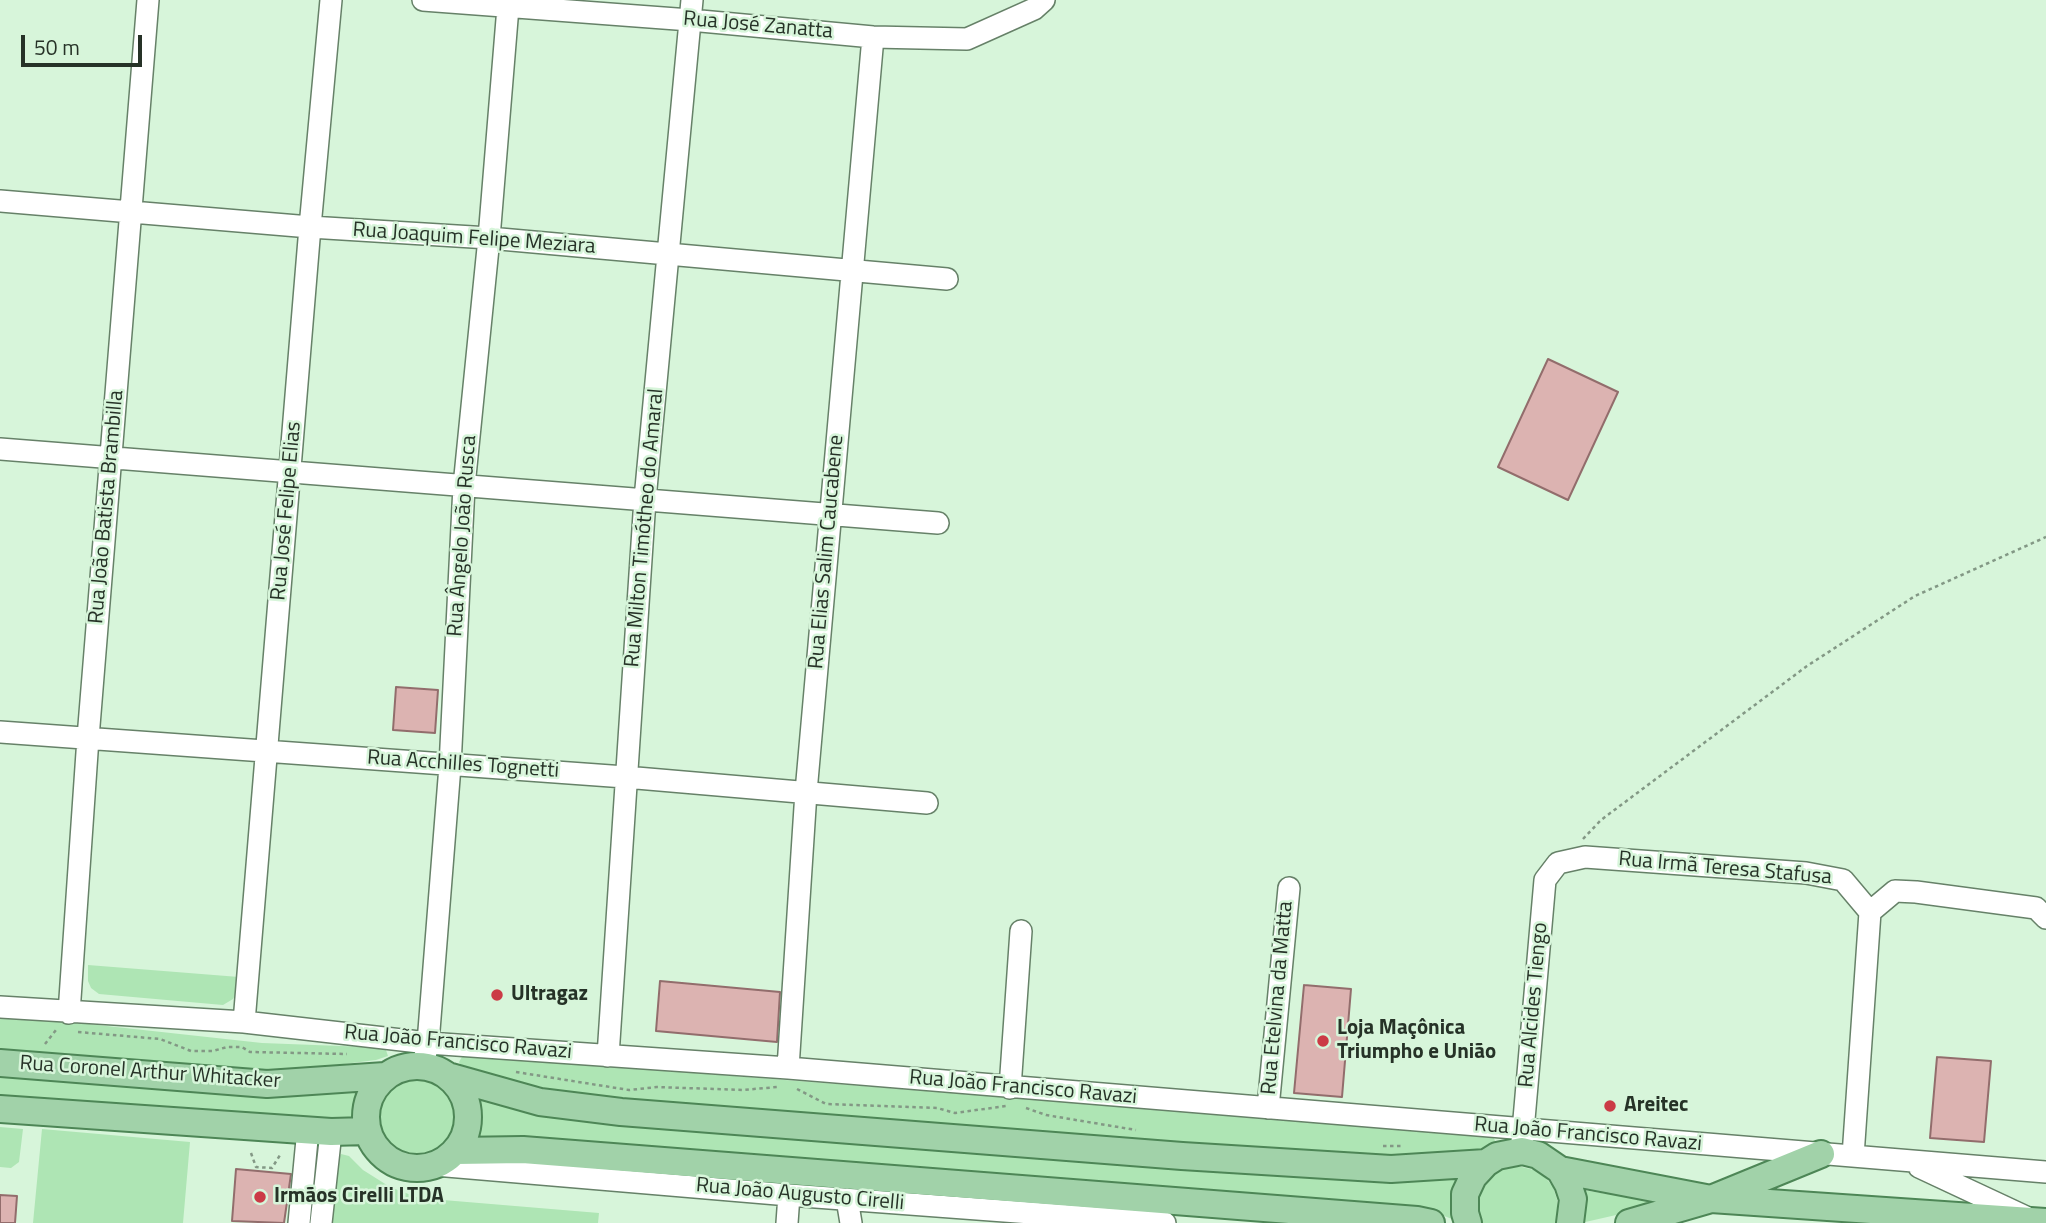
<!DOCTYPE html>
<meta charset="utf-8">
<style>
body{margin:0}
#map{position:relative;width:2046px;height:1223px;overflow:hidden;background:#d7f5da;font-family:"Titillium Web",sans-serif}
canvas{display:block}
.scale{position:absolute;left:21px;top:35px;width:121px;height:32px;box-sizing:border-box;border:4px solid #263227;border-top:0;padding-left:9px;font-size:21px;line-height:24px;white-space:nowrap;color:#263227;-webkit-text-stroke:5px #d7f5da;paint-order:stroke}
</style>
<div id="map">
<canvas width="2046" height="1223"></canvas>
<div class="scale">50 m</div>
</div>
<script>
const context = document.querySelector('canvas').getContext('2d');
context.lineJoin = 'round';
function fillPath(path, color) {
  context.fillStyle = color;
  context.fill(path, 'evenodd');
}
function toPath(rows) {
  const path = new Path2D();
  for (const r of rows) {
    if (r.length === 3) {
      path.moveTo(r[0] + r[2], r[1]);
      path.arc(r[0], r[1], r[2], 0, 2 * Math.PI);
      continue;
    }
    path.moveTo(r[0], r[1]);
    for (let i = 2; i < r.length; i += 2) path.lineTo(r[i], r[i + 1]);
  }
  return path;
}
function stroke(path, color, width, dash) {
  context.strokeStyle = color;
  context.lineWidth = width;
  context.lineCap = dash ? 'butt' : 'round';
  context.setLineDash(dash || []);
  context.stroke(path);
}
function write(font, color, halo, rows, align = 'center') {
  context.font = font + ' "Titillium Web",sans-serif';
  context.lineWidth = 5;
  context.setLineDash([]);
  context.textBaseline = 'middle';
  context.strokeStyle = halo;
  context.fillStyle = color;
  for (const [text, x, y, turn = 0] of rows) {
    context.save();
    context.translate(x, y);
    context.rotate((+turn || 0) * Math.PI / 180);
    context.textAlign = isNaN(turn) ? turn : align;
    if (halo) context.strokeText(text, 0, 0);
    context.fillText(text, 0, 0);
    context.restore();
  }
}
fillPath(toPath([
 [88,965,239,977,237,992,233,999,223,1005,99,994,91,988,88,981],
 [0,1017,61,1021,262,1043,367,1047,386,1050,388,1056,376,1060,288,1071,223,1070,0,1053],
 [463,1055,1493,1135,1495,1141,1486,1149,1406,1156,1325,1154,620,1101,566,1093,462,1068,459,1062],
 [0,1071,256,1094,356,1093,357,1097,354,1123,0,1099],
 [418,1117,42],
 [476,1095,1158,1165,1417,1182,1461,1173,1452,1219,1439,1214,478,1140,482,1122,482,1108],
 [0,1127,23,1129,19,1162,11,1168,0,1167],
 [42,1129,190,1142,183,1223,33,1223],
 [341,1154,349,1156,363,1170,390,1187,419,1198,599,1213,598,1223,328,1223,337,1160],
 [1509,1167,1522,1167,1534,1170,1545,1177,1553,1187,1557,1199,1558,1212,1555,1223,1480,1223,1477,1202,1480,1190,1488,1179,1497,1172],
 [1582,1190,1660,1202,1660,1205,1581,1223]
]), '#aee5b4');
const building = toPath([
 [1548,359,1618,392,1568,500,1498,467,1548,359],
 [396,687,438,690,435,733,393,730,396,687],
 [660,981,780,992,777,1042,656,1031,660,981],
 [1304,985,1351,989,1342,1097,1294,1093,1304,985],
 [1937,1057,1991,1061,1984,1142,1930,1138,1937,1057],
 [236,1169,291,1174,284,1223,232,1221,236,1169],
 [0,1195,17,1196,15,1223,0,1223,0,1195]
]);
fillPath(building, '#dcb3b1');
stroke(building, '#926d6c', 2);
const minor = toPath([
 [423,0,690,20,873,37,967,39,1034,9,1044,0],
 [0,201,310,227,489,238,947,279],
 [0,449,938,523],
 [0,732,625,777,927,803],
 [0,1007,244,1022,428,1043,788,1068,2046,1172],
 [69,1013,88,738,148,0],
 [244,1022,310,227,331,0],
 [608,1056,645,499,692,0],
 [423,1065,428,1043,450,766,464,486,489,238,508,7],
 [788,1068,806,792,873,37],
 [1010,1088,1021,931],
 [1268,1108,1289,888],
 [1522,1142,1545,880,1558,863,1585,857,1806,873,1843,880,1870,912,1895,891,1916,892,2036,908,2046,918],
 [1853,1156,1870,912],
 [435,1165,789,1195,1165,1223],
 [1919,1167,2026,1217],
 [847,1199,851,1223],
 [299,1223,308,1129],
 [321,1223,331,1132],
 [787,1223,789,1195]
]);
const major = toPath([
 [0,1063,267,1084,385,1076],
 [417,1117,51],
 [451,1077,540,1102,621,1112,1182,1156,1391,1169,1486,1163],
 [0,1109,331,1132,367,1131],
 [456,1151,523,1150,1417,1220,1431,1223],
 [1560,1170,1711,1199,2046,1222],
 [1468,1223,1465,1213,1465,1194,1473,1177,1486,1163,1497,1156,1522,1151,1538,1155,1560,1170,1568,1184,1573,1199,1570,1223],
 [1629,1223,1711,1199,1821,1154]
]);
stroke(minor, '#668168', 24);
stroke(major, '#4d8656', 30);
stroke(toPath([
 [1583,839,1601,820,1807,666,1915,596,2046,537],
 [78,1032,160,1039,191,1051,213,1051,227,1047,242,1047,250,1052,347,1054],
 [45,1044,56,1030],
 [516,1072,629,1090,657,1087,743,1090,777,1087],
 [797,1089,826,1104,937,1108,955,1113,1006,1106],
 [1026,1108,1046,1115,1136,1130],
 [1383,1146,1401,1146],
 [251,1153,256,1167,272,1168,280,1155]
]), '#839885', 2.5, [3.5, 3.5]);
stroke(minor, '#fff', 21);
stroke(major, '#a1d2a9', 26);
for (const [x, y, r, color] of [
 [497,995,7,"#cb3b46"],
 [1323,1041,7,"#cb3b46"],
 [1610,1106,7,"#cb3b46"],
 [260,1197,7,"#cb3b46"]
]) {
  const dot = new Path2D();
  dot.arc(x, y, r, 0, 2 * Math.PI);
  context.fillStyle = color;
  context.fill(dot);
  stroke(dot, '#d7f5da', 2.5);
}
write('21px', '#263227', '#d7f5da', [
 ["Rua José Zanatta",758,26,5],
 ["Rua Joaquim Felipe Meziara",474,239,4],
 ["Rua João Batista Brambilla",107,507,-85],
 ["Rua José Felipe Elias",287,511,-85],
 ["Rua Milton Timótheo do Amaral",645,528,-85],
 ["Rua Ângelo João Rusca",463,536,-86],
 ["Rua Elias Salim Caucabene",827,552,-85],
 ["Rua Acchilles Tognetti",463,765,4],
 ["Rua Irmã Teresa Stafusa",1725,869,5],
 ["Rua Etelvina da Matta",1278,998,-85],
 ["Rua Alcides Tiengo",1534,1005,-85],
 ["Rua João Francisco Ravazi",458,1043,5],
 ["Rua Coronel Arthur Whitacker",150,1073,4],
 ["Rua João Francisco Ravazi",1023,1088,5],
 ["Rua João Francisco Ravazi",1588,1135,5],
 ["Rua João Augusto Cirelli",800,1195,5]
]);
write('bold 21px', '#263227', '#d7f5da', [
 ["Ultragaz",511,995],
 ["Loja Maçônica",1337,1029],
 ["Triumpho e União",1337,1053],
 ["Areitec",1624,1106],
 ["Irmãos Cirelli LTDA",274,1197]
], 'left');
</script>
